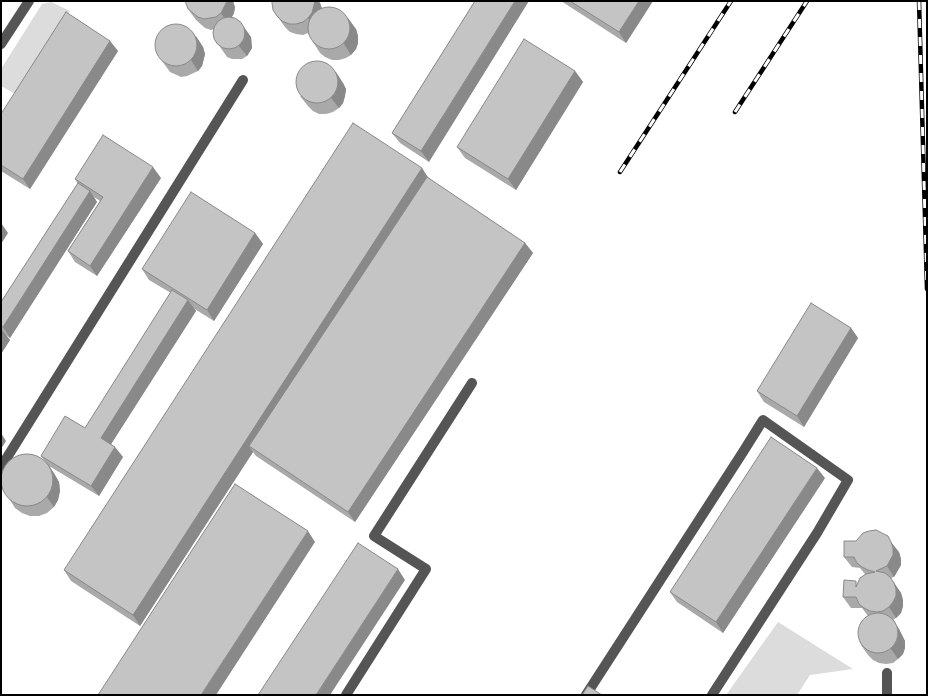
<!DOCTYPE html>
<style>
body{margin:0}
#map{position:relative;width:928px;height:696px;overflow:hidden;background:#fff;font-family:"PT Sans Narrow",sans-serif}
canvas{display:block}
.frame{position:absolute;inset:0;border:2px solid #000;pointer-events:none}
</style>
<div id="map">
<canvas width="928" height="696"></canvas>
<div class="frame"></div>
</div>
<script>
const context = document.querySelector('canvas').getContext('2d');
context.lineJoin = 'round';
function fillPath(path, color) {
  context.fillStyle = color;
  context.fill(path, 'evenodd');
}
function toPath(rows) {
  const path = new Path2D();
  for (const r of rows) {
    if (r.length === 3) {
      path.moveTo(r[0] + r[2], r[1]);
      path.arc(r[0], r[1], r[2], 0, 2 * Math.PI);
      continue;
    }
    path.moveTo(r[0], r[1]);
    for (let i = 2; i < r.length; i += 2) path.lineTo(r[i], r[i + 1]);
  }
  return path;
}
function stroke(path, color, width, dash) {
  context.strokeStyle = color;
  context.lineWidth = width;
  context.lineCap = dash ? 'butt' : 'round';
  context.setLineDash(dash || []);
  context.stroke(path);
}
fillPath(toPath([
 [51,2,70,11,17,95,1,86,1,69,42,4],
 [778,622,853,669,810,675,797,695,726,695]
]), '#dcdcdc');
stroke(toPath([
 [1,44,29,1],
 [1,467,243,80],
 [346,695,426,569,374,536,472,383],
 [586,695,743,452,763,420,848,480,817,533,712,695],
 [887,695,887,673]
]), '#555', 10);
const rail = toPath([
 [919,1,927,289],
 [735,112,807,1],
 [620,172,731,1]
]);
stroke(rail, '#000', 4.5);
stroke(rail, '#fff', 3, [9]);
fillPath(toPath([
 [475,1,429,162,400,143,392,133],
 [561,1,653,1,626,43],
 [320,3,322,8,356,29,358,36,358,43,356,49,351,55,346,58,339,60,332,60,325,57,320,53,313,42,308,33,303,35,296,34,290,32,285,27,277,16],
 [235,7,234,13,232,17,251,37,252,48,247,56,242,59,232,59,227,57,214,38,214,29,211,30,205,28,196,20,188,9],
 [192,31,203,47,205,54,202,66,198,71,187,76,181,77,170,72,162,61],
 [110,41,118,51,30,189,1,171,1,114],
 [575,71,583,82,516,190,465,158,457,147],
 [343,83,346,89,345,96,343,103,339,108,333,112,326,114,319,114,313,111,308,106,300,96],
 [422,168,428,178,525,243,533,253,355,522,256,456,253,452,140,626,71,581,64,570],
 [161,178,97,276,75,262,68,251,100,201,94,197,97,202,10,338,6,335,10,340,1,354,1,302,78,184,75,179],
 [255,233,263,244,214,321,193,308,196,311,111,444,123,457,99,496,49,466,55,475,59,482,60,491,58,500,54,507,47,513,39,516,30,516,22,513,15,508,8,497,46,463,41,456,85,428,171,293,149,280,142,269],
 [851,328,858,338,804,427,764,402,757,391],
 [825,478,723,633,677,602,670,592],
 [899,552,901,559,901,565,894,577,891,578,901,593,903,600,903,606,901,613,896,618,893,620,899,629,905,641,905,648,903,654,898,659,893,663,886,664,879,663,873,660,868,655,861,645,868,616,862,608,851,608,843,597,858,583,865,574,860,568,852,567,844,557]
]), '#a9a9a9');
fillPath(toPath([
 [227,1,233,1,235,7,234,13,228,24,221,13],
 [315,1,319,1,320,3,322,10,316,29,308,18],
 [515,1,529,1,429,162,421,151],
 [639,1,653,1,626,43,619,32],
 [348,18,356,29,358,36,358,43,356,49,351,55,344,44],
 [244,27,251,37,252,48,247,56,239,46],
 [196,36,203,47,205,54,202,66,198,71,191,60],
 [110,41,118,51,30,189,23,179],
 [575,71,583,82,516,190,508,179],
 [336,72,343,83,346,89,345,96,343,103,339,108,331,98],
 [153,167,161,178,97,276,90,266],
 [422,168,429,179,249,446,253,452,140,626,133,615],
 [90,191,97,202,10,338,3,327],
 [1,223,8,233,1,244],
 [255,233,263,244,214,321,207,310],
 [525,243,533,253,355,522,348,512],
 [188,300,196,311,108,449,101,438],
 [851,328,858,338,804,427,797,416],
 [2,330,10,340,1,354,1,331],
 [1,433,6,441,1,449],
 [115,447,123,457,99,496,91,486],
 [48,464,55,475,59,482,60,491,58,500,54,507,46,496],
 [817,468,825,478,723,633,716,622],
 [308,531,315,542,216,695,201,695],
 [891,542,899,552,901,559,901,565,894,577,887,566],
 [398,569,405,580,330,695,316,695],
 [894,583,901,593,903,600,903,606,901,613,896,618,889,607],
 [892,619,899,629,905,641,905,648,903,654,898,659,891,649]
]), '#898989');
const building = toPath([
 [185,1,227,1,221,13,216,17,204,19,198,17,188,9,185,1],
 [272,1,315,1,312,13,308,18,303,22,296,24,289,24,282,21,277,16,273,10,272,3,272,1],
 [475,1,515,1,421,151,392,133,475,1],
 [570,1,639,1,619,32,570,1],
 [329,28,21],
 [66,12,110,41,23,179,1,165,1,114,66,12],
 [229,33,16],
 [176,45,21],
 [524,39,575,71,508,179,457,147,524,39],
 [317,82,21],
 [353,123,422,168,133,615,64,570,353,123],
 [103,135,153,167,90,266,68,251,103,197,75,179,103,135],
 [427,177,525,243,348,512,249,446,427,177],
 [78,183,90,191,3,327,1,326,1,302,78,183],
 [191,192,255,233,207,310,142,269,191,192],
 [172,290,188,300,101,438,115,447,91,486,41,456,65,416,85,428,172,290],
 [811,303,851,328,797,416,757,391,811,303],
 [771,437,817,468,716,622,670,592,771,437],
 [27,480,26],
 [235,484,308,531,201,695,98,695,235,484],
 [876,530,888,536,891,542,893,548,893,555,887,566,876,571,885,573,890,577,894,583,896,589,896,596,893,602,889,607,883,611,877,612,870,611,864,608,859,604,856,597,843,597,844,580,856,581,856,587,860,578,866,574,875,572,868,570,862,567,857,563,854,557,844,557,844,541,856,541,863,533,869,531,876,530],
 [358,543,398,569,316,695,258,695,358,543],
 [878,633,20],
 [588,686,602,695,582,695,588,686]
]);
fillPath(building, '#c4c4c4');
stroke(building, '#898989', 1);
</script>
